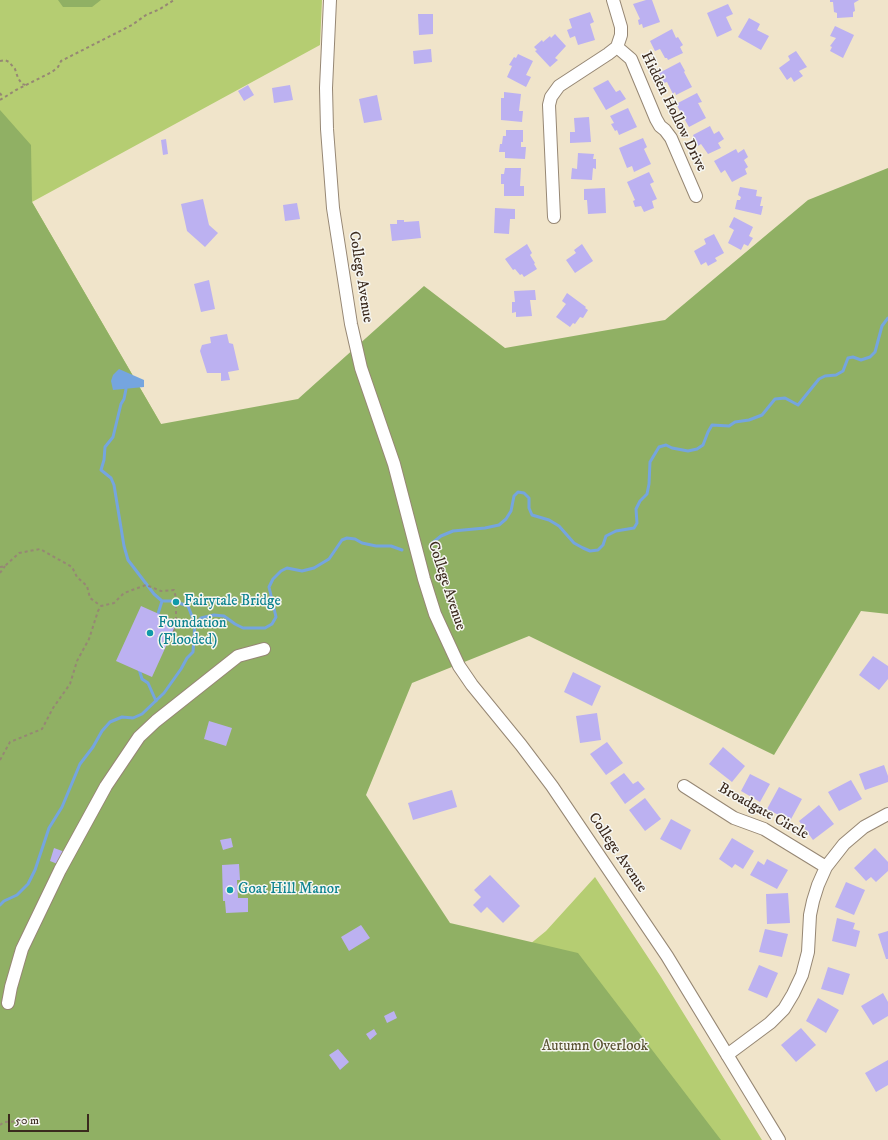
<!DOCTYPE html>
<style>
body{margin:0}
#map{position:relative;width:888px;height:1140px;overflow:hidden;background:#f0e4ca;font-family:"IM FELL DW Pica",serif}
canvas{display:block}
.scale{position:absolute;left:8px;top:1114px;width:81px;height:18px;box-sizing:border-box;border:2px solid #3b2a1e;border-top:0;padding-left:5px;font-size:12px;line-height:14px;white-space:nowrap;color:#3b2a1e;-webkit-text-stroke:3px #f6f6f2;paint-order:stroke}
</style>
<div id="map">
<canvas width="888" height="1140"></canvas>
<div class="scale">50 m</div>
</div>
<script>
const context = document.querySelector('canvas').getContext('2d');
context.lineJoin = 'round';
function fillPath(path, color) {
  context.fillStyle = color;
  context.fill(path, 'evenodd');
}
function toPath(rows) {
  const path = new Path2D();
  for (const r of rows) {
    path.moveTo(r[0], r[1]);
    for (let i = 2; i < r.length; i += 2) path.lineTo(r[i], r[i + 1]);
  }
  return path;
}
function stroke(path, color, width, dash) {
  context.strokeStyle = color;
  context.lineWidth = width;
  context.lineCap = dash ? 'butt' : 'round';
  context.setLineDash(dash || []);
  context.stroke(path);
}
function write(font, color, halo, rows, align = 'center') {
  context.font = font + ' "IM FELL DW Pica",serif';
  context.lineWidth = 3;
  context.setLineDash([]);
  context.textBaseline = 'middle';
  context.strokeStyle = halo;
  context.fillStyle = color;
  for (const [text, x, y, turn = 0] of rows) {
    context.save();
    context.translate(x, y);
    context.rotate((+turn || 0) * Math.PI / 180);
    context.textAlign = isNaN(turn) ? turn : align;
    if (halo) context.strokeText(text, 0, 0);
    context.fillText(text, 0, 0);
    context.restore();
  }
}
fillPath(toPath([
 [0,0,322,0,320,45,32,202,161,424,0,787],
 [595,877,661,977,762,1140,462,1140,524,949,546,931]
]), '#b5cd72');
fillPath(toPath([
 [58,0,101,0,92,7,63,7],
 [0,110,31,145,32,202,161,424,298,399,424,286,505,348,665,320,808,200,888,168,888,614,861,611,774,755,529,636,412,683,366,795,450,923,578,953,721,1140,0,1140]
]), '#90b064');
fillPath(toPath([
 [119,369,144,380,144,387,113,390,111,381,113,375]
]), '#75a5df');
stroke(toPath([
 [126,389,124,399,121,404,113,437,105,447,104,460,101,470,111,478,114,485,124,546,128,560,154,594,162,601,173,601,188,606,195,624],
 [431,544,441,536,453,531,485,528,499,525,506,519,511,511,514,496,518,492,524,493,529,498,529,508,532,515,549,520,559,526,574,543,583,548,590,551,598,550,603,545,606,536,616,531,634,528,637,523,636,509,640,501,647,494,649,484,650,462,659,447,666,445,672,448,688,451,697,449,703,445,708,432,712,425,729,426,735,422,749,420,762,415,775,399,785,398,798,405,819,379,825,376,836,375,843,371,848,358,853,357,861,360,870,357,875,352,882,326,888,318],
 [157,617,162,601],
 [139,669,142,679,148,683,156,701],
 [0,905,4,901,17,895,28,884,35,870,49,828,62,807,80,764,93,747,102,731,110,722,122,717,133,718,142,714,164,693,181,669,187,658,193,652,195,624,201,618,214,615,224,616,235,624,243,628,265,628,272,624,276,617,269,587,273,579,281,571,287,568,302,571,314,568,329,559,342,540,347,538,355,539,362,543,376,546,391,546,402,550]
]), '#75a5df', 3);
fillPath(toPath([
 [646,0,652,0,660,22,643,28,642,24,639,25,638,20,640,19,633,4],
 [830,0,859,0,854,3,855,11,853,12,853,17,837,18,837,13,834,12,833,2,830,2],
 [728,4,733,14,726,17,732,30,717,37,707,13],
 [590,12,594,22,590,24,595,40,578,45,575,36,570,38,567,30,572,28,569,19],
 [418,14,433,14,433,34,419,35],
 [749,18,760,24,757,30,769,36,761,50,738,37],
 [835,26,854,35,843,58,830,51,832,47,830,46,836,38,830,36],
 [672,29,676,38,678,37,683,45,680,47,683,53,668,60,667,58,665,58,660,49,655,51,650,41],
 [555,34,566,46,555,58,558,60,550,67,535,51,537,50,534,47,542,40,543,42,550,36,551,38],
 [431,49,432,62,414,64,413,51],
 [796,51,807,67,799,71,803,76,794,82,791,77,787,80,779,68,790,60,788,56],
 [518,54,533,61,526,75,531,77,526,87,507,77,512,66,509,65,514,57,516,58],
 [680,62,685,71,684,72,692,87,676,95,675,92,673,94,667,82,664,83,659,73],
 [608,80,616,92,620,90,626,99,606,110,593,88],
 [248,85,254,95,244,101,238,91],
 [290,85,293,100,274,103,272,88],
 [504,92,521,94,519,111,523,111,522,122,501,120,501,98,504,98],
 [697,93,702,102,698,103,706,118,689,127,676,104],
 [377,95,382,120,364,123,359,99],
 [628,108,637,127,619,135,617,130,615,131,611,124,614,123,610,116],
 [589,117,591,142,570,143,570,132,575,132,574,118],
 [710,126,714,134,719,131,724,139,718,143,721,148,708,154,701,144,698,146,693,135],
 [506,130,523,130,523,142,521,142,521,147,526,147,525,159,505,158,505,152,499,152,500,144,502,144,503,136,506,136],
 [643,138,647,147,644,149,651,164,634,172,632,166,627,168,619,148],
 [166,139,168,154,163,155,161,140],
 [736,149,738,153,744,149,748,157,744,160,748,167,745,169,747,174,732,182,725,170,721,173,714,161],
 [578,153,594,154,593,159,596,159,596,169,593,168,592,180,571,179,572,168,577,169],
 [505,168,521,168,520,186,524,186,524,196,504,196,504,184,501,184,501,174,504,174],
 [649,172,654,182,650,184,657,199,652,201,654,208,644,212,641,206,635,207,633,201,635,200,627,182],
 [740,187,757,190,756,196,762,197,760,206,763,206,761,215,735,209,737,200,740,200,741,197,738,195],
 [605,188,606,213,588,214,587,200,584,200,584,189],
 [203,199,209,225,218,233,205,247,187,231,181,204],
 [297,203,300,219,285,221,283,205],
 [495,208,515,209,515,219,510,219,509,234,494,233],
 [734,217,753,227,749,236,753,238,748,246,744,244,741,250,728,243,734,230,729,227],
 [397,220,404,220,404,222,419,221,421,238,392,241,390,224,397,224],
 [714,234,724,253,715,258,717,261,708,266,706,262,701,265,694,251,706,244,704,239],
 [527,244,532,253,530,255,535,263,534,264,537,269,524,277,522,274,520,275,515,269,513,270,505,259],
 [582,244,593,261,575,273,566,260,576,253,574,250],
 [209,280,215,309,201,312,194,284],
 [535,290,536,300,530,300,532,316,516,317,516,312,512,313,512,302,515,302,514,291],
 [567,293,586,307,585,308,588,310,583,318,580,317,575,324,573,323,570,327,556,317,566,304,562,301],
 [227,334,229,343,233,344,239,370,228,372,230,380,221,381,221,373,207,373,200,351,202,345,211,343,210,337],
 [141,606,177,622,152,677,116,661],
 [873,656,888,666,888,679,879,690,859,675],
 [573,672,601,686,592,706,564,692],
 [597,713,601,740,580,743,576,716],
 [209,721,232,728,226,746,204,739],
 [607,742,623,763,606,775,590,754],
 [723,747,745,766,732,782,709,764],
 [884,765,888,776,888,782,865,790,859,774],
 [624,773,633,784,638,781,645,789,625,804,610,783],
 [750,774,770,784,760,802,741,791],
 [851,780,862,799,839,811,828,792],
 [779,787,802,799,790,821,767,809],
 [452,790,457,807,413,820,408,803],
 [645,798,661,819,645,831,629,810],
 [819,805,834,824,813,840,799,821],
 [671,819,691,830,681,850,660,839],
 [231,838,233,847,223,850,220,840],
 [732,838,754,851,743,869,735,864,732,868,719,859],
 [54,848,65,852,60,865,50,861],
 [875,848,888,862,888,871,876,882,871,877,866,881,854,868],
 [767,859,788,870,777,889,750,875,758,861,764,865],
 [239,864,240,880,237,880,238,898,248,898,248,912,226,913,225,901,223,901,222,865],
 [490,875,520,906,503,923,487,907,481,913,473,905,481,897,474,890],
 [846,882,865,890,854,915,835,907],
 [788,893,790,923,767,924,766,894],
 [837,918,855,923,853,929,860,931,856,947,832,941],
 [361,925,370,938,349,951,341,937],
 [765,929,788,934,782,957,759,952],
 [888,931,888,959,886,959,878,934],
 [759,965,778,973,767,998,748,990],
 [828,967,850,974,843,995,821,989],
 [883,993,888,1002,888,1016,873,1025,861,1006],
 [818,998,839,1010,826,1033,806,1021],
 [394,1011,397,1018,387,1023,384,1016],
 [801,1028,816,1045,796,1062,781,1045],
 [374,1029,377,1034,370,1040,366,1034],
 [338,1049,349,1062,340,1070,329,1055],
 [888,1060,888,1085,876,1092,865,1073]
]), '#bcb1f1');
const minor = toPath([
 [330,0,326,88,327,129,333,208,351,324,361,368,394,464,424,579,435,614,459,666,472,685,521,745,552,786,667,956,779,1140],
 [617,47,631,59,656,119,660,126,665,130,671,138,696,196],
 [554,217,549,105,551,97,559,86,608,54,617,47,621,35,621,27,613,0],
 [684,786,734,818,764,829,826,867],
 [8,1003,11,987,22,949,60,870,106,786,139,737,156,721,238,656,264,649],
 [727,1055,770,1023,784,1009,793,994,802,975,808,952,810,915,813,901,818,885,826,867,844,844,864,827,888,814]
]);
stroke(minor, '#968774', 14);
stroke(toPath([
 [0,61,5,60,9,62,15,69,18,78,22,84,26,85],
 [0,93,3,98],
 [0,100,16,90,52,72,58,67,61,61,132,25,146,15,160,9,174,0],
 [0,567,5,566,19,553,40,549,72,567,77,577,87,586,90,598,101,606],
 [0,573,5,566],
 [0,760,10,742,42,729,53,708,70,684,77,661,89,639,98,611,101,606,114,603,124,593,146,585,161,591,174,590,176,598,176,624,172,639,167,643,158,639],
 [0,1125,4,1122,28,1121,36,1117]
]), '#968774', 2, [3, 3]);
stroke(minor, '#fff', 12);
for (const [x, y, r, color] of [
 [176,602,4,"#0f9aa8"],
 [150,633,4,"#0f9aa8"],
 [230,890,4,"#0f9aa8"]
]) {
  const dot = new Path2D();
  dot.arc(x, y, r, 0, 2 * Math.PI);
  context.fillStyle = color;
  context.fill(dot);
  stroke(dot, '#f6f6f2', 1.5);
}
write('15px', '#3b2a1e', '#f6f6f2', [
 ["Hidden Hollow Drive",673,112,64],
 ["College Avenue",360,277,81],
 ["College Avenue",446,586,72],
 ["Broadgate Circle",763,812,29],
 ["College Avenue",617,853,56]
]);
write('15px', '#0d838f', '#f6f6f2', [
 ["Fairytale Bridge",184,602],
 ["Foundation",158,624],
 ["(Flooded)",158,641],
 ["Goat Hill Manor",238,890]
], 'left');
write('15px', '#5a5333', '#f6f6f2', [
 ["Autumn Overlook",595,1047]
]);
</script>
